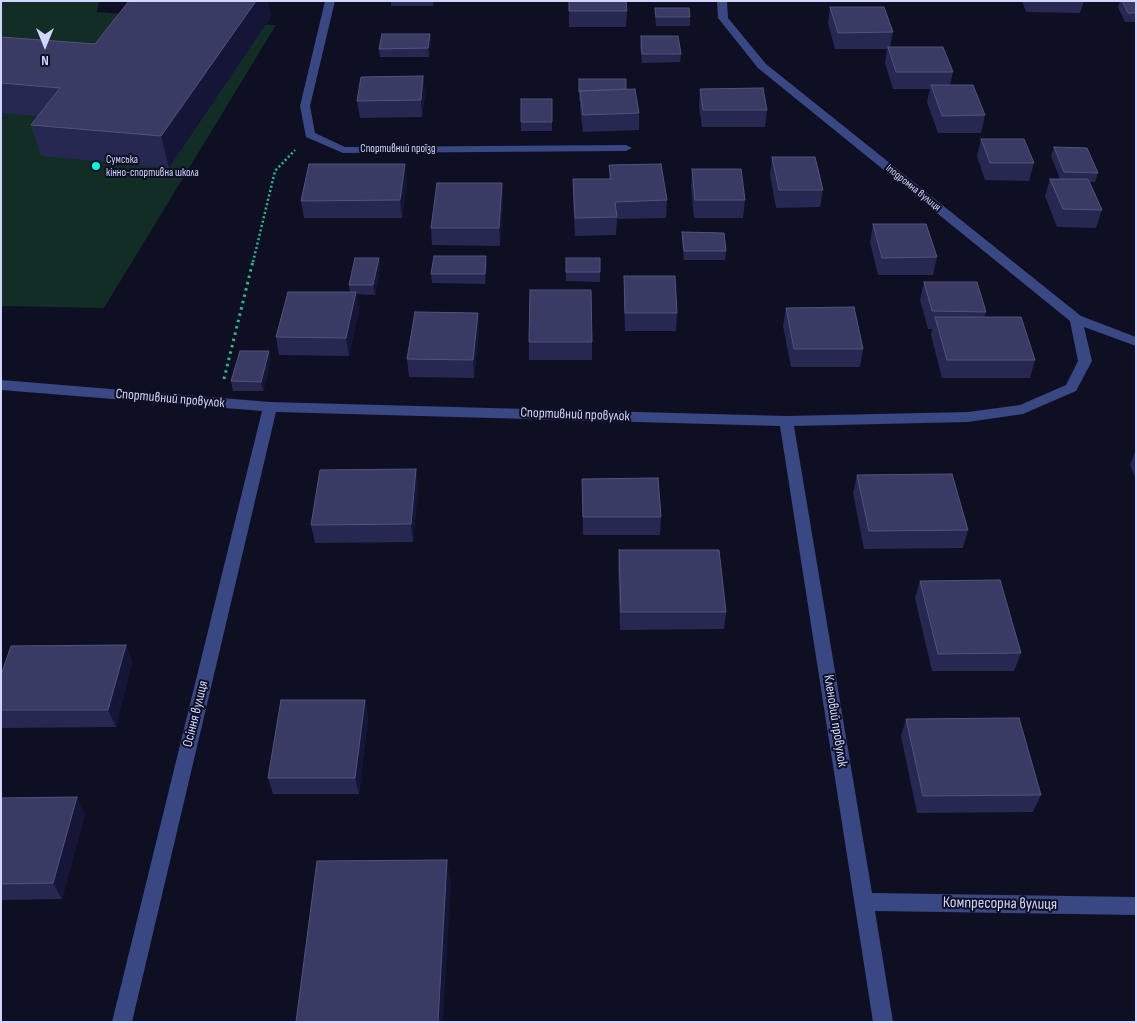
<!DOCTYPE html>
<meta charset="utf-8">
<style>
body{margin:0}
#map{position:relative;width:1137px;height:1023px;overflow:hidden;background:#0e0f23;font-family:"Sofia Sans Condensed",sans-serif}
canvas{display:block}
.frame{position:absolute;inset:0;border:2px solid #d1d6ff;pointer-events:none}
.north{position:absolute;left:20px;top:20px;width:50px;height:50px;-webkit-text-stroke:4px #0e0f23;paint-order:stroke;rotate:180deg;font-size:14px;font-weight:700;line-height:20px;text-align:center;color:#d1d6ff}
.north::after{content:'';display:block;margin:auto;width:18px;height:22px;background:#d1d6ff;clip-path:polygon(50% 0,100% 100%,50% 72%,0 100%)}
</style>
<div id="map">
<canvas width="1137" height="1023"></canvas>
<div class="frame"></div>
<div class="north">N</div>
</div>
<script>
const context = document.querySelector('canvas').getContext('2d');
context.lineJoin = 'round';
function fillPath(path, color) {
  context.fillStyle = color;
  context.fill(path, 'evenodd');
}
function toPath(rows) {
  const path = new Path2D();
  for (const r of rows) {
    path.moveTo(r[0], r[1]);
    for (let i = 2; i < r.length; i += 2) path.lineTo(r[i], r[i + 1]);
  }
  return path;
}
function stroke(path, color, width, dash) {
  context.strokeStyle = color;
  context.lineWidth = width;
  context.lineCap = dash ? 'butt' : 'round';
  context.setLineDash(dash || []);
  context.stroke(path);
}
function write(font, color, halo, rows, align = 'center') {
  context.font = font + ' "Sofia Sans Condensed",sans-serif';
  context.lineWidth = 4;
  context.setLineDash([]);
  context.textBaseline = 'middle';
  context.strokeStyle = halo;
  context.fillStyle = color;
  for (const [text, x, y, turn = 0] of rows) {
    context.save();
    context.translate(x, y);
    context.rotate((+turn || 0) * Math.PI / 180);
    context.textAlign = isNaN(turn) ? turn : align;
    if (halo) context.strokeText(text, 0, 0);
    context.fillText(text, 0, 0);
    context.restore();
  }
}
fillPath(toPath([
 [1,1,99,2,97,12,276,25,104,308,1,306]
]), '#112d26');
stroke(toPath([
 [253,262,275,171,295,150]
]), '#2fb58d', 2.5, [2, 2.5]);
stroke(toPath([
 [224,379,253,261]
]), '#2fb58d', 3, [2.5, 4]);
fillPath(toPath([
 [325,1,335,1,310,106,315,133,345,147,626,145,632,148,626,151,343,153,306,137,300,106,325,1],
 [717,1,727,1,728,18,766,64,1081,316,1136,337,1136,346,1084,327,1092,361,1076,391,1023,414,968,422,794,426,872,893,1136,897,1136,915,875,911,893,1022,873,1022,780,426,276,412,132,1022,112,1022,262,411,1,390,1,380,270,402,786,416,968,412,1020,405,1066,385,1078,361,1070,321,758,68,718,18,717,1]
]), '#394782');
fillPath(toPath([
 [391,1,434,1,433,6,391,6],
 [569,1,627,11,626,27,569,27],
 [1022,1,1084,1,1080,13,1026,12],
 [1120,1,1136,1,1136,22,1125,22,1118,7],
 [830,7,893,32,890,47,953,72,950,85,985,115,981,133,938,133,927,102,930,89,893,89,885,63,887,49,835,49,828,23],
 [655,8,690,17,690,26,656,26,655,17],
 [271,17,169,168,41,156,31,125,38,116,1,113,1,37,95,44],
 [430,34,431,42,429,57,380,57,379,49],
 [641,36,681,54,680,62,642,63,640,45],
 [423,76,425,93,422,117,360,118,357,101],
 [579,79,626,89,639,113,639,130,583,132,580,108,580,101,579,101],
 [700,89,767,110,765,127,702,127,699,106],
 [552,99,552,131,521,131,521,122],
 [981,139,1034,163,1029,181,985,180,977,156],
 [1054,147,1098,173,1095,182,1090,182,1102,210,1096,228,1057,227,1045,196,1050,179,1060,179,1051,156],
 [772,157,823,190,820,207,776,208,770,175],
 [609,165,667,200,666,218,617,219,616,235,575,236,573,197,573,179,609,179],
 [692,169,745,200,743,218,694,218,691,187],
 [407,181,402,218,304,218,301,201],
 [502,183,503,201,500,246,432,245,431,228],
 [873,224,937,257,933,275,878,275,870,242],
 [682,232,726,251,725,260,684,260,682,241],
 [379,258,380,268,375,295,356,294,359,310,349,356,279,355,276,337,350,292,349,285],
 [566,258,600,258,600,282,566,281],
 [487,265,485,284,432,283,431,274],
 [624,276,677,313,676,331,625,331,624,294],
 [924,282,986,312,984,317,1035,360,1030,378,942,378,931,335,932,329,928,329,920,300],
 [786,308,863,349,860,367,791,367,783,326],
 [479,331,474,378,409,377,407,359],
 [529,342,592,342,592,360,529,360],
 [271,360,263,391,233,391,231,381],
 [1136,450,1136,480,1130,465],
 [416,469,418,487,413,542,315,543,311,525],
 [857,475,968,530,963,548,864,549,853,493],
 [582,479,661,517,660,535,583,535],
 [619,550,726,612,724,629,620,630,618,568],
 [920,581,1021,653,1014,671,932,671,915,598],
 [126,645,132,662,116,727,1,728,1,675],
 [365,700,368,717,359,794,273,794,268,778],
 [906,719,1041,795,1033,812,917,813,901,736],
 [1,798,85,814,62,899,1,900]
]), '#272851');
fillPath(toPath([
 [256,1,268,1,271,17,169,168,161,136],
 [430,34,431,42,429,57,428,48],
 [423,76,425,93,422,117,421,100],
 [405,164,407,181,402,218,400,200],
 [502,183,503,201,500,246,499,228],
 [486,256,487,265,485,284,485,274],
 [379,258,380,268,375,295,373,285],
 [356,292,359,310,349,356,346,338],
 [478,313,479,331,474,378,473,360],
 [269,351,271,360,263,391,261,382],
 [416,469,418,487,413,542,411,524],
 [126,645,132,662,116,727,108,710],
 [365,700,368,717,359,794,355,778],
 [77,797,85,814,62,899,53,883],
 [447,860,451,883,443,1022,438,1022]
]), '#151637');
const building = toPath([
 [129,1,256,1,161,136,31,125,60,88,1,83,1,37,95,44,129,1],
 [569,1,626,1,627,11,569,11,569,1],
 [1122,1,1136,1,1136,13,1128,13,1122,1],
 [830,7,884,7,893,32,838,33,830,7],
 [655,8,689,8,690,17,656,17,655,8],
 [382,34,430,34,428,48,379,49,382,34],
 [641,36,678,36,681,54,642,54,641,36],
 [888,47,943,47,953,72,896,72,888,47],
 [423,76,421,100,357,101,361,77,423,76],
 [579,79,626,79,626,89,580,91,580,92,579,92,579,79],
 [931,85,973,85,985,115,942,116,931,85],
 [763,88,767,110,703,110,700,89,763,88],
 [635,89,639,113,583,115,580,91,635,89],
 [521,99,552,99,552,122,521,122,521,99],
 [981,139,1024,139,1034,163,990,163,981,139],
 [1054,147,1087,148,1098,173,1064,172,1054,147],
 [772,157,815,157,823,190,779,190,772,157],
 [309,164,405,164,400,200,301,201,309,164],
 [661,164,667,200,615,202,617,217,575,218,573,179,611,179,609,165,661,164],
 [692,169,741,169,745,200,695,200,692,169],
 [1050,179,1088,179,1102,210,1063,209,1050,179],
 [437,183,502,183,499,228,431,228,437,183],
 [873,224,926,224,937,257,882,258,873,224],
 [682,232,724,233,726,251,684,251,682,232],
 [434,256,486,256,485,274,431,274,434,256],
 [355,258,379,258,373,285,349,285,355,258],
 [566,258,600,258,600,272,566,272,566,258],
 [624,276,675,276,677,313,625,313,624,276],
 [924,282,977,282,986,312,932,311,924,282],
 [530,290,591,290,592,342,529,342,530,290],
 [288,292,356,292,346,338,276,337,288,292],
 [854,307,863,349,794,349,786,308,854,307],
 [415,312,478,313,473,360,407,359,415,312],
 [935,317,1021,317,1035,360,947,360,935,317],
 [240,351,269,351,261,382,231,381,240,351],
 [416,469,411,524,311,525,320,470,416,469],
 [952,474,968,530,869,531,857,475,952,474],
 [658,478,661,517,583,517,582,479,658,478],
 [619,550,719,550,726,612,621,612,619,550],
 [1000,580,1021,653,938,654,920,581,1000,580],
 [126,645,108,710,1,710,1,675,11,646,126,645],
 [281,700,365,700,355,778,268,778,281,700],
 [1019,718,1041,795,923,796,906,719,1019,718],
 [77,797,53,883,1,884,1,798,77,797],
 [447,860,438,1022,296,1022,317,861,447,860]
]);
fillPath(building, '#393b64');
stroke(building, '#51537c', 1);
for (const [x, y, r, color] of [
 [96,166,5,"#01fad9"]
]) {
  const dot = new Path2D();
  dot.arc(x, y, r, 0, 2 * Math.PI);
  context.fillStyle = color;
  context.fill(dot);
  stroke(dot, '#0e0f23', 2);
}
write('11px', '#d1d6ff', '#0e0f23', [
 ["Спортивний проїзд",398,149],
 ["Іподромна вулиця",913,188,39]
]);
write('11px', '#d1d6ff', '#0e0f23', [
 ["Сумська",106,160],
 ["кінно-спортивна школа",106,173]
], 'left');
write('14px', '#d1d6ff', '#0e0f23', [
 ["Спортивний провулок",170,399,5],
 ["Спортивний провулок",575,415,2],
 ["Осіння вулиця",196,714,-76],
 ["Кленовий провулок",835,721,81]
]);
write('16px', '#d1d6ff', '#0e0f23', [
 ["Компресорна вулиця",1000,904,1]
]);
</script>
